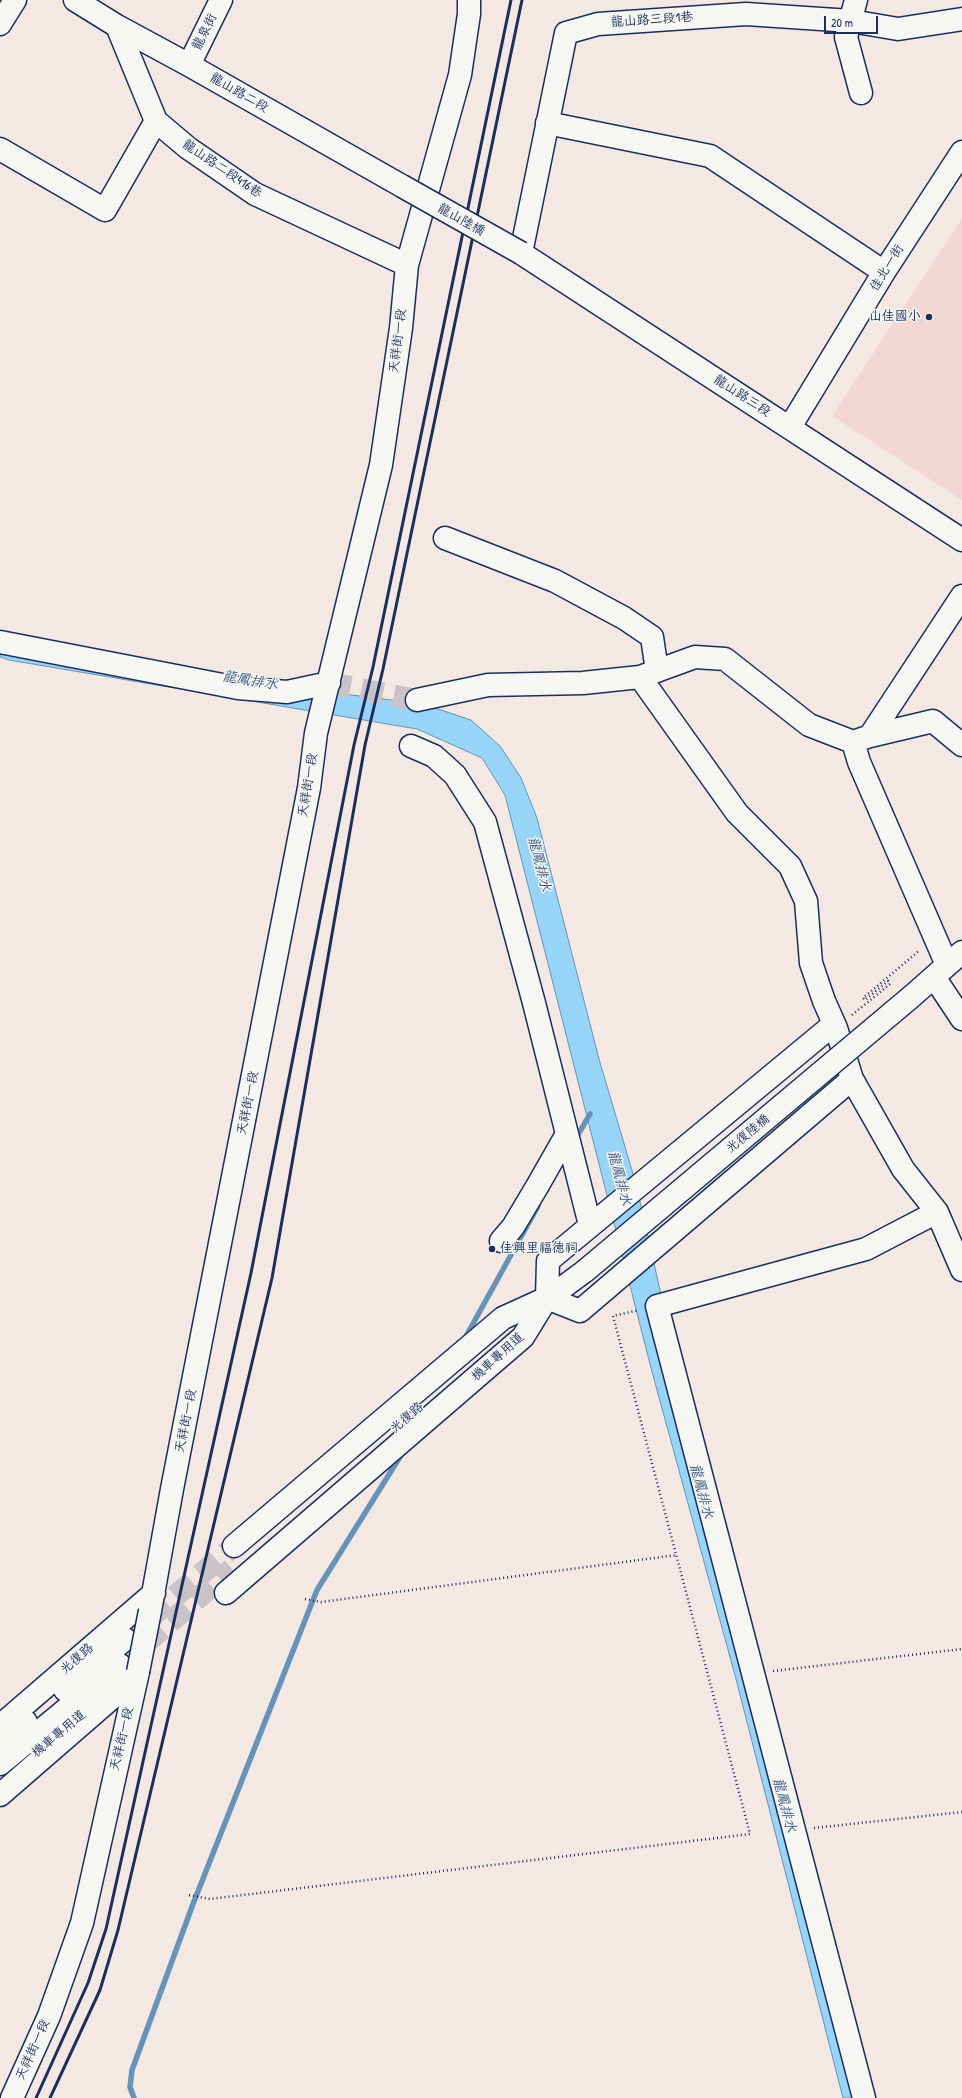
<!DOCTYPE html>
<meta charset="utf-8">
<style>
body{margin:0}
#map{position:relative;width:962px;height:2098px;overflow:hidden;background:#f4e8e3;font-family:"Patrick Hand",sans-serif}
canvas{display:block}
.scale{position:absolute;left:824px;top:16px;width:54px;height:18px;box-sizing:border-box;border:2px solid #1b2f5e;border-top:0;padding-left:5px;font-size:12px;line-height:14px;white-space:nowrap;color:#1b2f5e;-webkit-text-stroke:3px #f6f6f2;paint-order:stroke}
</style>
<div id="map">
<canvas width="962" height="2098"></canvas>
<div class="scale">20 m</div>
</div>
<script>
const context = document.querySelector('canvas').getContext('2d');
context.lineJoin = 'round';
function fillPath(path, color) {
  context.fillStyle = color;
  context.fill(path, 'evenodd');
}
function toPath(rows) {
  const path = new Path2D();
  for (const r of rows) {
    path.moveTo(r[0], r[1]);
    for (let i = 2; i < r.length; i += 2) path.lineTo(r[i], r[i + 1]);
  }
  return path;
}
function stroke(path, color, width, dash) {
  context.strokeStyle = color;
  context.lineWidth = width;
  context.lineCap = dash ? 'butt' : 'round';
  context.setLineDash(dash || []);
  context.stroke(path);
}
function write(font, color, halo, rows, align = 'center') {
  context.font = font + ' "Patrick Hand","LXGW WenKai TC",sans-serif';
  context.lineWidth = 3;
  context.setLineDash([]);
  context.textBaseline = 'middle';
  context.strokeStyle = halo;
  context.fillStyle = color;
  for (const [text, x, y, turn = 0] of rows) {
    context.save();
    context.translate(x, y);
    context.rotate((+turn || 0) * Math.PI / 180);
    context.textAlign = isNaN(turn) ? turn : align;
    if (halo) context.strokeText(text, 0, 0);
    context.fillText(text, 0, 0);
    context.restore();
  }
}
fillPath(toPath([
 [962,218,962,500,832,416]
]), '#f2d8d2');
const water = toPath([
 [0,637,225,679,423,704,471,720,500,746,521,778,537,818,599,1059,636,1184,672,1343,872,2098,843,2098,736,1679,651,1368,505,795,482,758,417,729,9,660,0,657,0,637]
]);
fillPath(water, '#97d5f8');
stroke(water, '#6593ba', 1);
stroke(toPath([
 [575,1140,590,1114],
 [464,1340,538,1206],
 [134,2098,130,2087,132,2070,193,1904,317,1590,403,1452]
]), '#6593ba', 5.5);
stroke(toPath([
 [329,683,417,700],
 [125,1639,234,1546],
 [120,1665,232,1569]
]), '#c9c3c8', 22, [22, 11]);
const minor = toPath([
 [75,0,117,26,189,65,402,186],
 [856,0,846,37,861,93],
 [962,19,898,29,851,21,746,14,598,24,566,33,521,253,962,540],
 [0,24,15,0],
 [117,26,156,121,188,148,255,194,407,265],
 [189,65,221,0],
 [547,123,710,156,884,272],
 [0,149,105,210,156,121],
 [790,427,884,272,962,152],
 [445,538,555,581,624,618,652,637,657,671],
 [0,642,238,688,287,692,329,683],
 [640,677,737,813,790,866,806,901,811,963,824,1001,836,1028,852,1079,903,1169,937,1212,962,1270],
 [417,700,488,685,583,683,640,677,695,657,725,659,809,725,853,742,870,736,962,596],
 [870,736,933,721,962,745],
 [853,742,859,762,947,965],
 [411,746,434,756,455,775,485,822,534,1003,590,1225],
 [934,977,962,1019],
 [911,997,962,952],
 [501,1241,513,1227,538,1185,567,1134],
 [547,1298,580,1311,852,1079],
 [539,1305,585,1271],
 [234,1546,503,1318,547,1298],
 [226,1593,523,1337,547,1298,548,1261,834,1024],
 [150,1611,172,1489,309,788,316,733,381,465,401,328,407,265,460,75,469,14,469,0],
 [65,1690,125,1639],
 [0,1726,154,1593],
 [0,1744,26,1722],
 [0,1764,120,1665],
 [0,1795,137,1676],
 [12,2098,49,2016,82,1923,138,1672],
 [864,2098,657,1306,866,1249,937,1212]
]);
stroke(minor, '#1b2f5e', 25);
stroke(toPath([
 [852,1015,890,984,888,981,865,1000,863,998,920,950],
 [305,1599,321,1602,677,1555],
 [773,1671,962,1649],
 [814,1828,962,1812],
 [189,1895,210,1899,750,1834,613,1316,639,1310]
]), '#1b2f5e', 2.5, [1, 3]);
stroke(minor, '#f6f6f2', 22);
stroke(toPath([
 [36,2098,88,1983,106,1929,251,1273,354,745,373,667,511,0],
 [50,2098,100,1990,118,1930,272,1278,365,745,383,669,522,0]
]), '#1b2f5e', 3);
const minorBridge = toPath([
 [402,186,521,253],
 [585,1271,911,997],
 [138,1672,150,1611]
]);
stroke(minorBridge, '#1b2f5e', 25, []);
stroke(minorBridge, '#f6f6f2', 22);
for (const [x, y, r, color] of [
 [929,317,4,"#1b2f5e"],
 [492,1249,4,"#1b2f5e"]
]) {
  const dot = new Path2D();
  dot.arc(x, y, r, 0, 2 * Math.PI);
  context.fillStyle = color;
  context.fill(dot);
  stroke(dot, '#f6f6f2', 1.5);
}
write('13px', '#1b2f5e', '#f6f6f2', [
 ["龍山路三段1巷",652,20,-4],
 ["龍泉街",205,32,-64],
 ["龍山路二段",239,93,30],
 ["龍山路二段416巷",222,169,34],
 ["龍山陸橋",461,220,29],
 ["佳北一街",887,268,-58],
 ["天祥街一段",398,341,-83],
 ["龍山路三段",742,396,33],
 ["天祥街一段",308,785,-81],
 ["天祥街一段",248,1103,-79],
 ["光復陸橋",748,1134,-40],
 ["機車專用道",498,1357,-42],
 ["光復路",407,1418,-41],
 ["天祥街一段",186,1421,-79],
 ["光復路",77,1659,-41],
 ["機車專用道",59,1734,-40],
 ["天祥街一段",122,1739,-77],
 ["天祥街一段",33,2050,-66]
]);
write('13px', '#1b2f5e', '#f6f6f2', [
 ["山佳國小",921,317],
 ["佳興里福德祠",500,1249,"left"]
], 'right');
write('italic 14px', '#3a5884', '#f6f6f2', [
 ["龍鳳排水",250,681,9],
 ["龍鳳排水",539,864,76],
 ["龍鳳排水",619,1178,75],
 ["龍鳳排水",701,1491,75],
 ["龍鳳排水",784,1805,75]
]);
</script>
